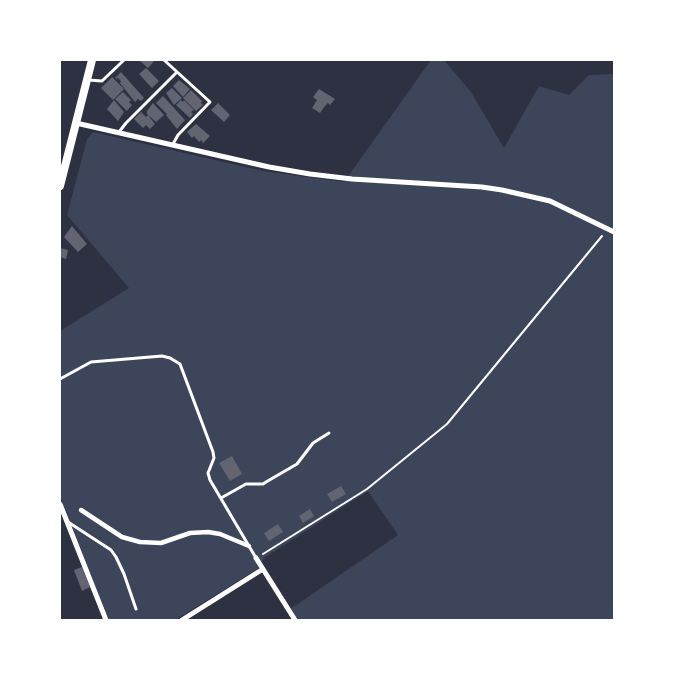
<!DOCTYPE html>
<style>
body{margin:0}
#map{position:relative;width:674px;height:680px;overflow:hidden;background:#2d3142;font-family:Cabin,sans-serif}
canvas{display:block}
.frame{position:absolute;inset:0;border:61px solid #fff;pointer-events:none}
</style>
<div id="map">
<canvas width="674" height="680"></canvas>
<div class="frame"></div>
</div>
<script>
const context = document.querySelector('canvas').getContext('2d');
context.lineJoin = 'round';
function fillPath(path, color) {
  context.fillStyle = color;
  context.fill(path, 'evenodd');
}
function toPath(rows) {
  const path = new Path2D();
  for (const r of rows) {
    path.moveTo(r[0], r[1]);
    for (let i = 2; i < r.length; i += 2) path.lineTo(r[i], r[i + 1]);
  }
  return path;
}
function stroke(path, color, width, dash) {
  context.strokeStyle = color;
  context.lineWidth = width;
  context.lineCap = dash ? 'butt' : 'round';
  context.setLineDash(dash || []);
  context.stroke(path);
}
fillPath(toPath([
 [431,60,444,60,471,92,504,148,539,86,569,95,589,75,614,74,614,620,295,620,289,610,398,535,368,491,264,558,259,568,175,620,109,620,60,496,60,331,129,288,67,215,87,139,93,132,263,171,344,182]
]), '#3c4559');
fillPath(toPath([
 [139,60,155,60,148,68],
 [146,68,159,81,152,88,139,74],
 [121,72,144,98,141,101,138,99,135,102,120,83,121,81,118,78,116,79,115,78],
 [112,77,124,89,113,100,101,88],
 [179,80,190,89,183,97,173,86],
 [172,88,182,98,174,105,166,93],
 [319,89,335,99,330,105,328,103,325,106,320,113,312,108,317,100,313,97],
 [191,90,202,101,201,103,203,105,196,111,183,98],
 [123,92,131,100,129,102,132,105,127,111,115,99],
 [163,96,185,120,177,129,166,115,167,114,156,103],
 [114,100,124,112,118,121,107,109],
 [181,100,183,102,184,100,194,110,191,112,193,114,190,118,176,105],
 [153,103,164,115,156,122,147,114,147,111],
 [218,103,230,115,224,122,211,110],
 [141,112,146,117,148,115,155,124,150,129,146,125,143,128,134,119],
 [196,124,210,136,203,143,201,140,199,142,194,136,192,138,187,132],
 [72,226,87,244,78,252,64,237],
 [60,248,68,250,66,259,60,257],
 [232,456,242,474,230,481,219,463],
 [341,486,346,494,332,502,327,494],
 [310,509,314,516,303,523,299,516],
 [278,524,283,532,269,541,264,533],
 [82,567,90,587,82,591,74,570]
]), '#626471');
stroke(toPath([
 [263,554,367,489,447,424,602,236]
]), '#fff', 2);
stroke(toPath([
 [164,60,210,102,178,135,173,144],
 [88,80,102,81,124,60],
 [119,132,126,123,177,72],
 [60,379,91,362,162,356,170,358,180,364,213,452,214,458,208,473,210,480,256,558],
 [221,498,246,484,263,484,266,482,297,464,313,443,329,433],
 [68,522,111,550,116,557,124,574,136,609]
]), '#fff', 3);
stroke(toPath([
 [81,510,122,537,140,542,161,543,190,533,208,532,220,534,249,546]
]), '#fff', 4.5);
stroke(toPath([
 [76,123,269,167,310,174,352,179,482,187,502,190,550,201,614,232],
 [60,504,106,620],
 [256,558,295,620],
 [182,620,263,569]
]), '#fff', 5);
stroke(toPath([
 [60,186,92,60]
]), '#fff', 8);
</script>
